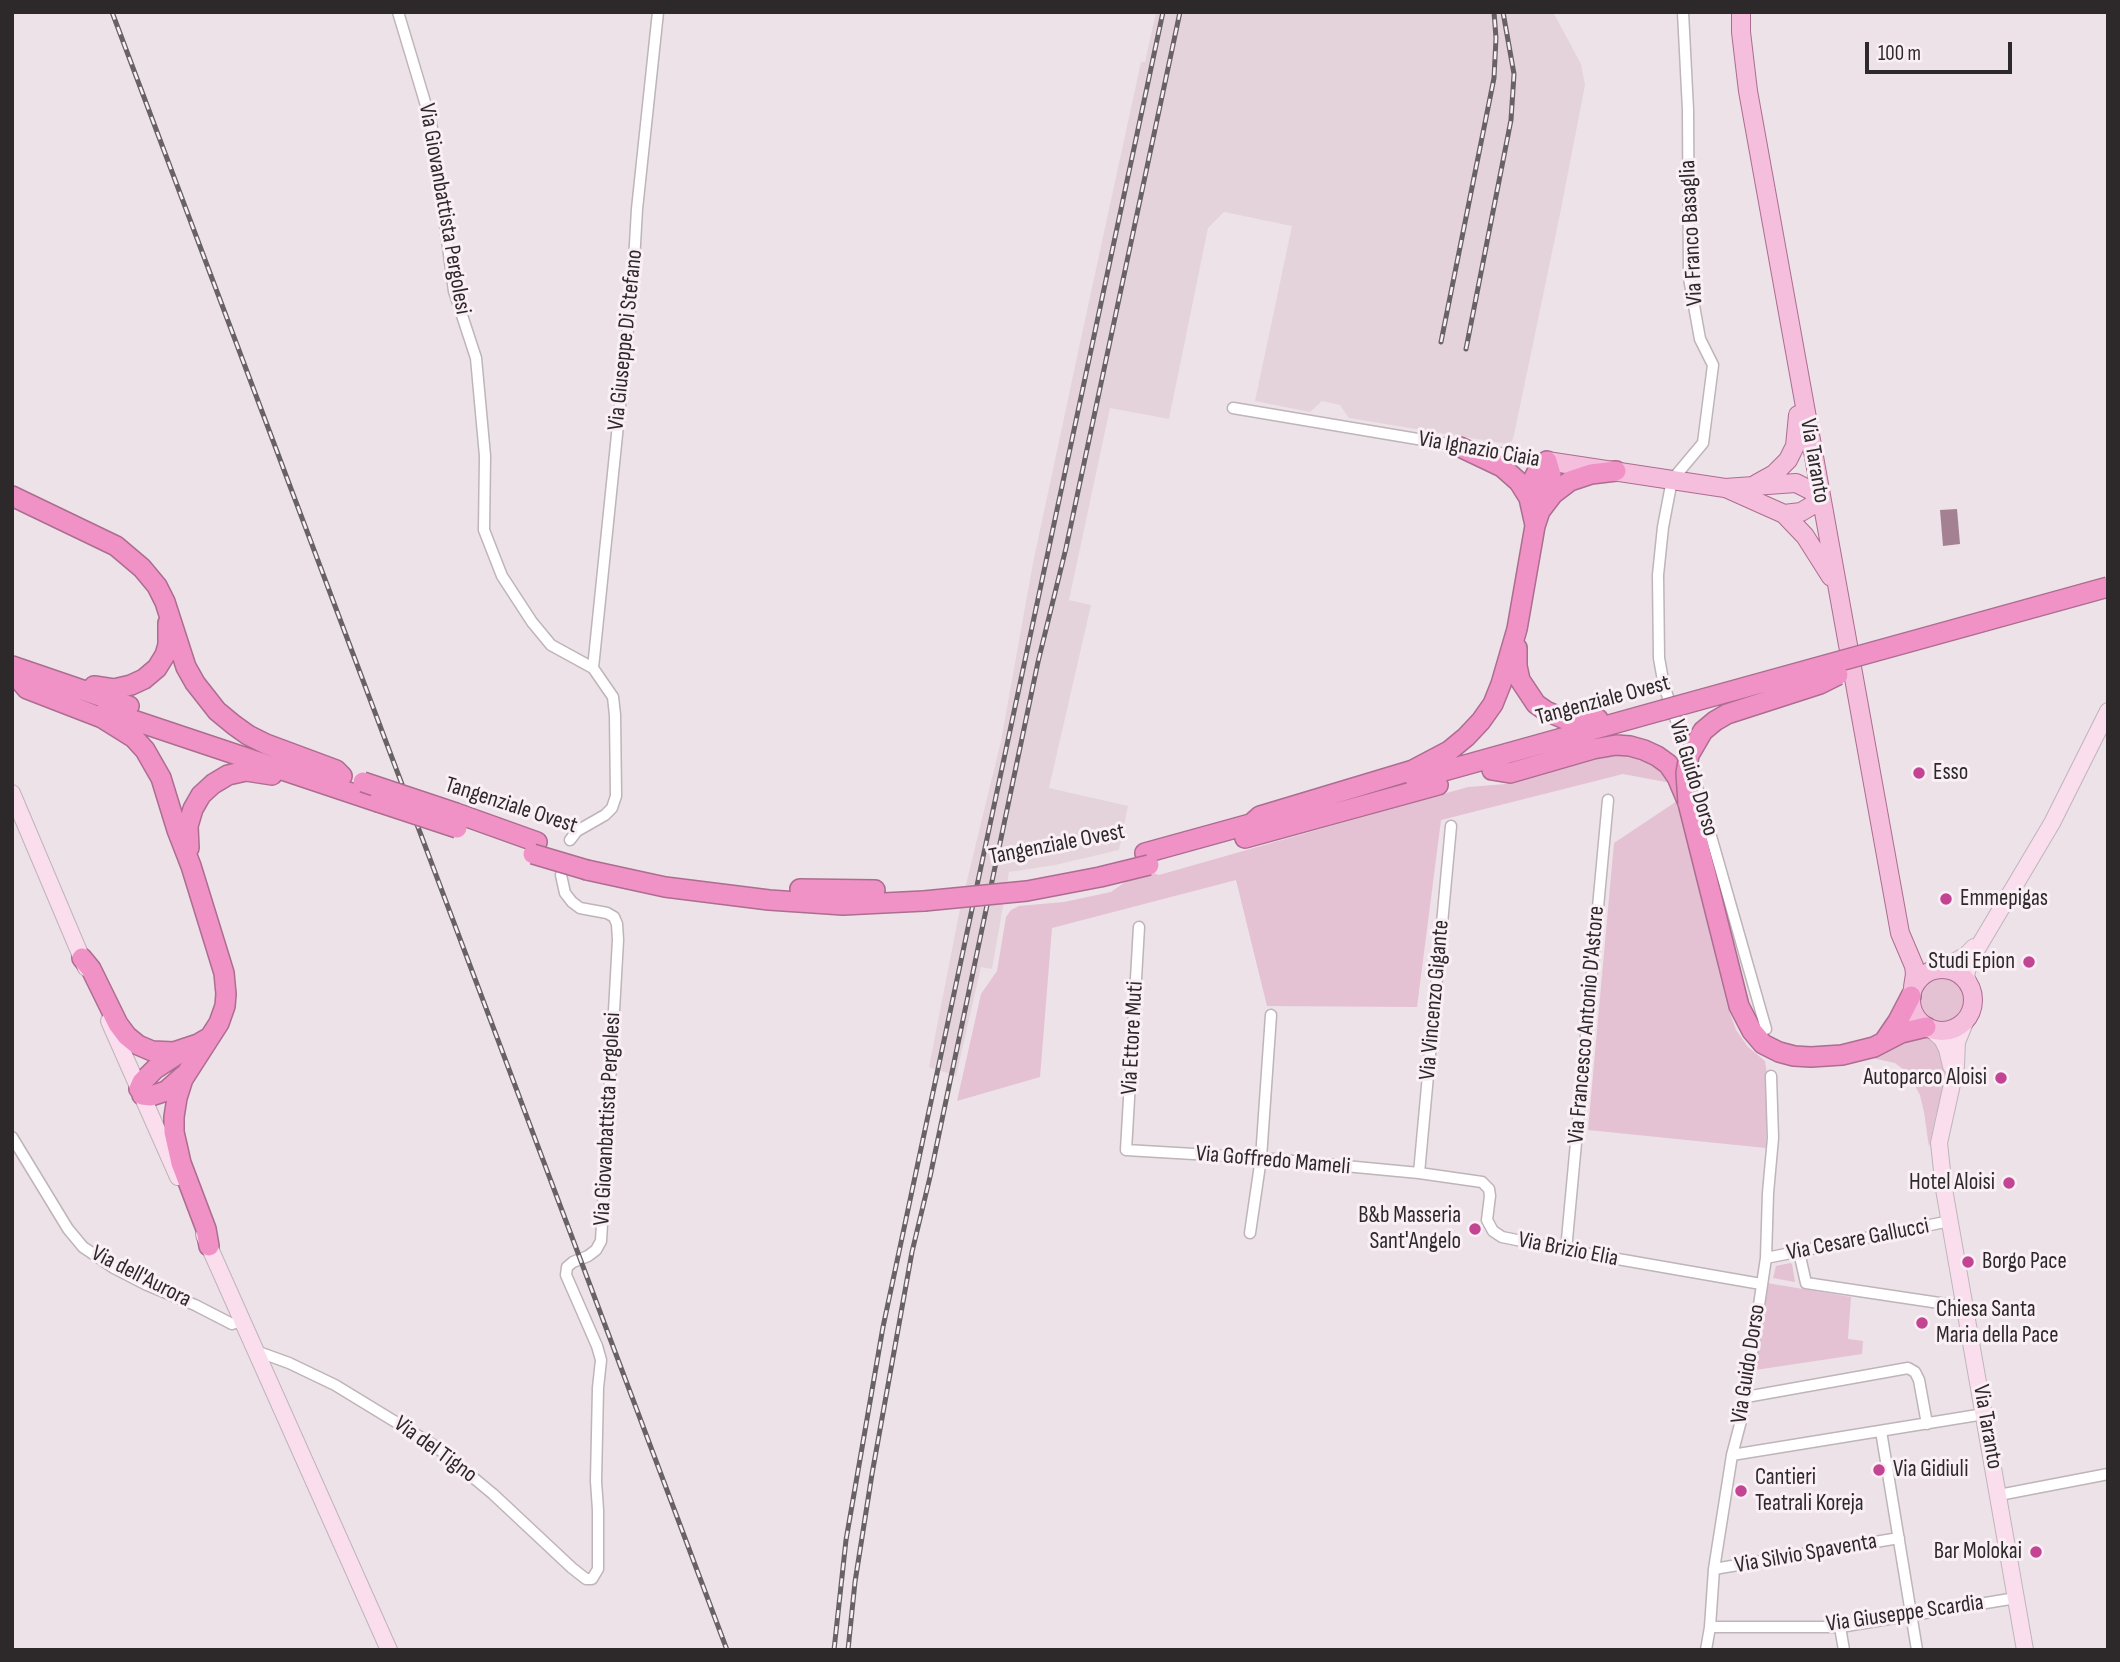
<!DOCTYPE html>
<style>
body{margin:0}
#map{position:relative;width:2120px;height:1662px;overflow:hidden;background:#ece2e7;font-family:"Sofia Sans Condensed",sans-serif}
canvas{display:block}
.frame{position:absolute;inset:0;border:14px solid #2d292b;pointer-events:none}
.scale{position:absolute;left:1865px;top:42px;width:147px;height:32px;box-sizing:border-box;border:4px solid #2d292b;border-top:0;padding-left:9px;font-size:21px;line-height:24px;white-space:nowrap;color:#2d292b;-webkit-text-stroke:5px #f9eff4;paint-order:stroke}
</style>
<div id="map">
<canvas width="2120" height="1662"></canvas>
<div class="frame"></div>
<div class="scale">100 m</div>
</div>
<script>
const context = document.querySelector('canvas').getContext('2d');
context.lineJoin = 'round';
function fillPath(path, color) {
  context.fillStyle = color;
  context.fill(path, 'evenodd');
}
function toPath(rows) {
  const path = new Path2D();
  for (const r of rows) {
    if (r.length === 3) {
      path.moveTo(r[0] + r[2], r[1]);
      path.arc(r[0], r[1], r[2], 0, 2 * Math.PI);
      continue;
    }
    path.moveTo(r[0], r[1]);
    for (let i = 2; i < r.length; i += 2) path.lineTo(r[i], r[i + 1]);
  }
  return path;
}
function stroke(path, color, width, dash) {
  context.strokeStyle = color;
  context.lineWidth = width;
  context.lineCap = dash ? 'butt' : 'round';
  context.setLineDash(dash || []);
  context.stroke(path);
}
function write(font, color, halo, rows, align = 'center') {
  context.font = font + ' "Sofia Sans Condensed",sans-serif';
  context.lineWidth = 6;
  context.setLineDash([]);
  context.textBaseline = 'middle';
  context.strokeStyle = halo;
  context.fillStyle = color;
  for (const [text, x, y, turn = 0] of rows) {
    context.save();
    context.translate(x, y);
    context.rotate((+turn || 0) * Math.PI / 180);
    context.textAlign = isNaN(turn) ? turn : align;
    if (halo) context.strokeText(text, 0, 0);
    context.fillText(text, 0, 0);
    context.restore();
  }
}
fillPath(toPath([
 [1156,12,1553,12,1581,64,1585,85,1560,214,1514,435,1512,441,1507,444,1349,418,1340,405,1322,401,1310,412,1255,401,1292,226,1224,212,1208,228,1169,419,1110,408,1069,600,1091,605,1049,788,1128,806,1119,850,1055,865,1009,872,992,969,981,967,956,1076,929,1067,960,909,1001,741,1033,563,1080,343,1141,62,1145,62]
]), '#e5d3dc');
fillPath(toPath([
 [1630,753,1660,767,1671,783,1623,774,1441,820,1417,1007,1267,1006,1236,880,1052,928,1040,1077,957,1101,981,994,997,971,1006,917,1011,910,1019,906,1064,902,1111,892,1131,878,1153,873,1159,875,1468,787,1507,784,1610,755],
 [1677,801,1727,1005,1736,1030,1748,1047,1765,1061,1767,1075,1766,1148,1588,1130,1614,843],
 [1943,1000,24],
 [1920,1034,1933,1039,1948,1065,1945,1086,1936,1115,1929,1147,1924,1112,1920,1095,1908,1073,1895,1063,1872,1058],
 [1790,1263,1792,1264,1795,1282,1773,1278,1776,1266],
 [1767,1283,1851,1297,1848,1339,1863,1341,1862,1354,1755,1370]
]), '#e4c1d3');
fillPath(toPath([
 [1957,509,1960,544,1943,546,1940,510]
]), '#a48093');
const street = toPath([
 [398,12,431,122,454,291,476,358,485,456,484,530,502,576,532,622,551,645,593,668,613,697,615,715,616,796,612,808,605,815,577,831,570,840],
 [1683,12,1688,110,1689,278,1700,339,1713,365,1703,443,1672,480,1663,527,1658,575,1659,658,1664,686,1689,757],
 [1233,408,1465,447],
 [1481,450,1547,461],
 [593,668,633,279,637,209,658,12],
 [1693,773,1766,1029],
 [1139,927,1126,1150,1261,1158,1419,1173,1482,1182,1489,1189,1490,1196,1487,1220,1493,1231,1502,1237,1566,1250,1761,1284],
 [12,1137,68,1229,83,1247,114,1268,147,1285,195,1305,232,1324,242,1321],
 [1419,1173,1451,826],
 [1250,1233,1261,1158,1271,1015],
 [1566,1250,1608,800],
 [1799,1252,1806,1283,1966,1307],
 [1766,1258,1950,1221],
 [256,1351,289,1363,335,1385,435,1446,493,1494,572,1568,586,1579,592,1579,598,1569,598,1510,596,1481,598,1388,601,1360,597,1346,566,1275,567,1267,573,1262,588,1256,596,1250,601,1241,618,940,617,924,614,917,607,913,580,908,572,902,565,893,561,875],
 [1746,1397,1908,1368,1915,1372,1919,1380,1927,1424],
 [1881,1431,1917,1650],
 [1732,1455,1984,1414],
 [1999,1495,2108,1474],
 [1714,1569,1899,1538],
 [1710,1627,1840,1627,2016,1598],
 [1840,1627,1844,1650],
 [1706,1650,1710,1627,1714,1569,1732,1455,1743,1413,1766,1258,1768,1193,1773,1138,1771,1076]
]);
const secondary = toPath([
 [12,793,86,968],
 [1943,968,1966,955,1974,947],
 [1969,984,1966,975,1970,961,2052,823,2108,711],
 [1966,1020,1957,1042,1956,1066,1939,1143,1944,1189,2025,1650],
 [109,1021,178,1177],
 [1932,1030,1942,1039,1947,1049,1951,1066],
 [204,1235,389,1650]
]);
const primary = toPath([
 [1741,12,1741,32,1748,91,1900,933,1914,966,1915,974,1913,987],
 [1547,461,1725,488,1796,483,1812,491,1820,498],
 [1756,484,1774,474,1788,460,1795,446,1798,415],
 [1728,489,1784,514,1805,536,1831,577],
 [1784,514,1801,512,1811,506,1820,498],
 [1942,1000,31]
]);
const highway = toPath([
 [1460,447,1502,467,1519,482,1529,498,1535,525],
 [12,496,116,546,142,568,157,586,165,602,186,667,195,683,217,711,234,725,248,735,266,744,336,770,342,776],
 [1530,502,1533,480,1537,472,1547,461,1551,475,1551,485,1546,503],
 [1517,648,1517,666,1520,680,1536,704,1546,711,1567,720,1577,722,1598,719],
 [12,666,129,706],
 [21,682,27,689,102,718,134,738,145,750,161,778,177,830,191,866,224,973,226,994,225,1006,219,1023,183,1079,177,1098,174,1117,174,1132,181,1163,206,1229,209,1246],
 [94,686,114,689,131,685,144,679,157,668,165,655,168,645,168,623],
 [106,711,378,802],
 [1492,770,1510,773,1593,749,1616,745,1630,746,1644,750,1657,756,1668,764,1677,777,1688,803,1739,1006,1752,1031,1763,1044,1779,1052,1794,1056,1811,1057,1842,1055,1874,1047,1901,1033,1926,1027],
 [1415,779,1663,710],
 [456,813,537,842],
 [1251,824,1260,816,1413,770,1449,751,1466,737,1481,721,1493,704,1501,684,1517,629,1535,526,1540,511,1553,494,1570,481,1591,474,1616,471],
 [1245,838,1438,785],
 [189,848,188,826,193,809,201,795,213,784,228,775,246,771,272,775],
 [1145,853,1261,821],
 [587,870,665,887,769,900,843,905,924,901],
 [800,889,875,890],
 [82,958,91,969,118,1024,127,1036,138,1045,152,1051,174,1052,198,1044,210,1037],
 [1885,1040,1898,1021,1911,996],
 [139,1089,142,1082,155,1069,181,1052],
 [142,1095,151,1096,166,1091,183,1076]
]);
stroke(street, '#beb4b9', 13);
stroke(secondary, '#beb4b9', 18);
stroke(primary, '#ac6d90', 20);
stroke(highway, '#ac6d90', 22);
stroke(street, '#fff', 10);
stroke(secondary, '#fadeee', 16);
stroke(primary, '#f6bedd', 18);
stroke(highway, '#f092c6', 19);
const rail = toPath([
 [112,12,727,1650],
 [1441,342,1494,78,1496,38,1494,12],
 [1466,349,1511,120,1514,74,1503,12],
 [834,1650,846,1540,883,1327,1163,12],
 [848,1650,855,1582,872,1474,912,1252,930,1177,1038,662,1066,548,1180,12]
]);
stroke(rail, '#686265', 5);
stroke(rail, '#f9eff4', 2.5, [8]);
const highwayBridge = toPath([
 [1663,710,2108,587],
 [363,782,456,813],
 [378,802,457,828],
 [1688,803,1686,773,1689,755,1703,731,1715,721,1727,714,1820,684,1838,675],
 [533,854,587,870],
 [924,901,1027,891,1100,877,1149,865]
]);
stroke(highwayBridge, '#ac6d90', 22, []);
stroke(highwayBridge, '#f092c6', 19);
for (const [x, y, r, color] of [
 [1919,773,7,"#c24492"],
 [1946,899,7,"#c24492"],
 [2029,962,7,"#c24492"],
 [2001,1078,7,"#c24492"],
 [2009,1183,7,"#c24492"],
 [1475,1229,7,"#c24492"],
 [1968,1262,7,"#c24492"],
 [1922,1323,7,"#c24492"],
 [1879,1470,7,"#c24492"],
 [1741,1491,7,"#c24492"],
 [2036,1552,7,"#c24492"]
]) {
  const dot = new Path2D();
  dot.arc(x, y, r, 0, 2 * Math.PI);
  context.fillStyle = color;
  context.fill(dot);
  stroke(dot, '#f9eff4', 2.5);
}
write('23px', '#2d292b', '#f9eff4', [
 ["Via Giovanbattista Pergolesi",444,209,80],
 ["Via Franco Basaglia",1692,233,-93],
 ["Via Giuseppe Di Stefano",626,340,-84],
 ["Via Ignazio Ciaia",1479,450,10],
 ["Via Taranto",1814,461,80],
 ["Tangenziale Ovest",1603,701,-15],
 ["Via Guido Dorso",1693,778,73],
 ["Tangenziale Ovest",511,806,18],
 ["Tangenziale Ovest",1057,845,-11],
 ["Via Vincenzo Gigante",1435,1000,-85],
 ["Via Francesco Antonio D'Astore",1587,1025,-85],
 ["Via Ettore Muti",1133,1038,-87],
 ["Via Giovanbattista Pergolesi",608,1119,-87],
 ["Via Goffredo Mameli",1273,1161,5],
 ["Via Cesare Gallucci",1858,1240,-11],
 ["Via Brizio Elia",1568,1250,11],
 ["Via dell'Aurora",141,1277,27],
 ["Via Guido Dorso",1749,1364,-81],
 ["Via Taranto",1987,1427,80],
 ["Via del Tigno",435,1450,36],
 ["Via Silvio Spaventa",1806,1554,-10],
 ["Via Giuseppe Scardia",1905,1614,-8]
]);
write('23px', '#2d292b', '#f9eff4', [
 ["Esso",1933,773],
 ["Emmepigas",1960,899],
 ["Studi Epion",2015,962,"right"],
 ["Autoparco Aloisi",1987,1078,"right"],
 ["Hotel Aloisi",1995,1183,"right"],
 ["B&b Masseria",1461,1216,"right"],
 ["Sant'Angelo",1461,1242,"right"],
 ["Borgo Pace",1982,1262],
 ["Chiesa Santa",1936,1310],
 ["Maria della Pace",1936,1336],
 ["Via Gidiuli",1893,1470],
 ["Cantieri",1755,1478],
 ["Teatrali Koreja",1755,1504],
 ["Bar Molokai",2022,1552,"right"]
], 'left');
</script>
